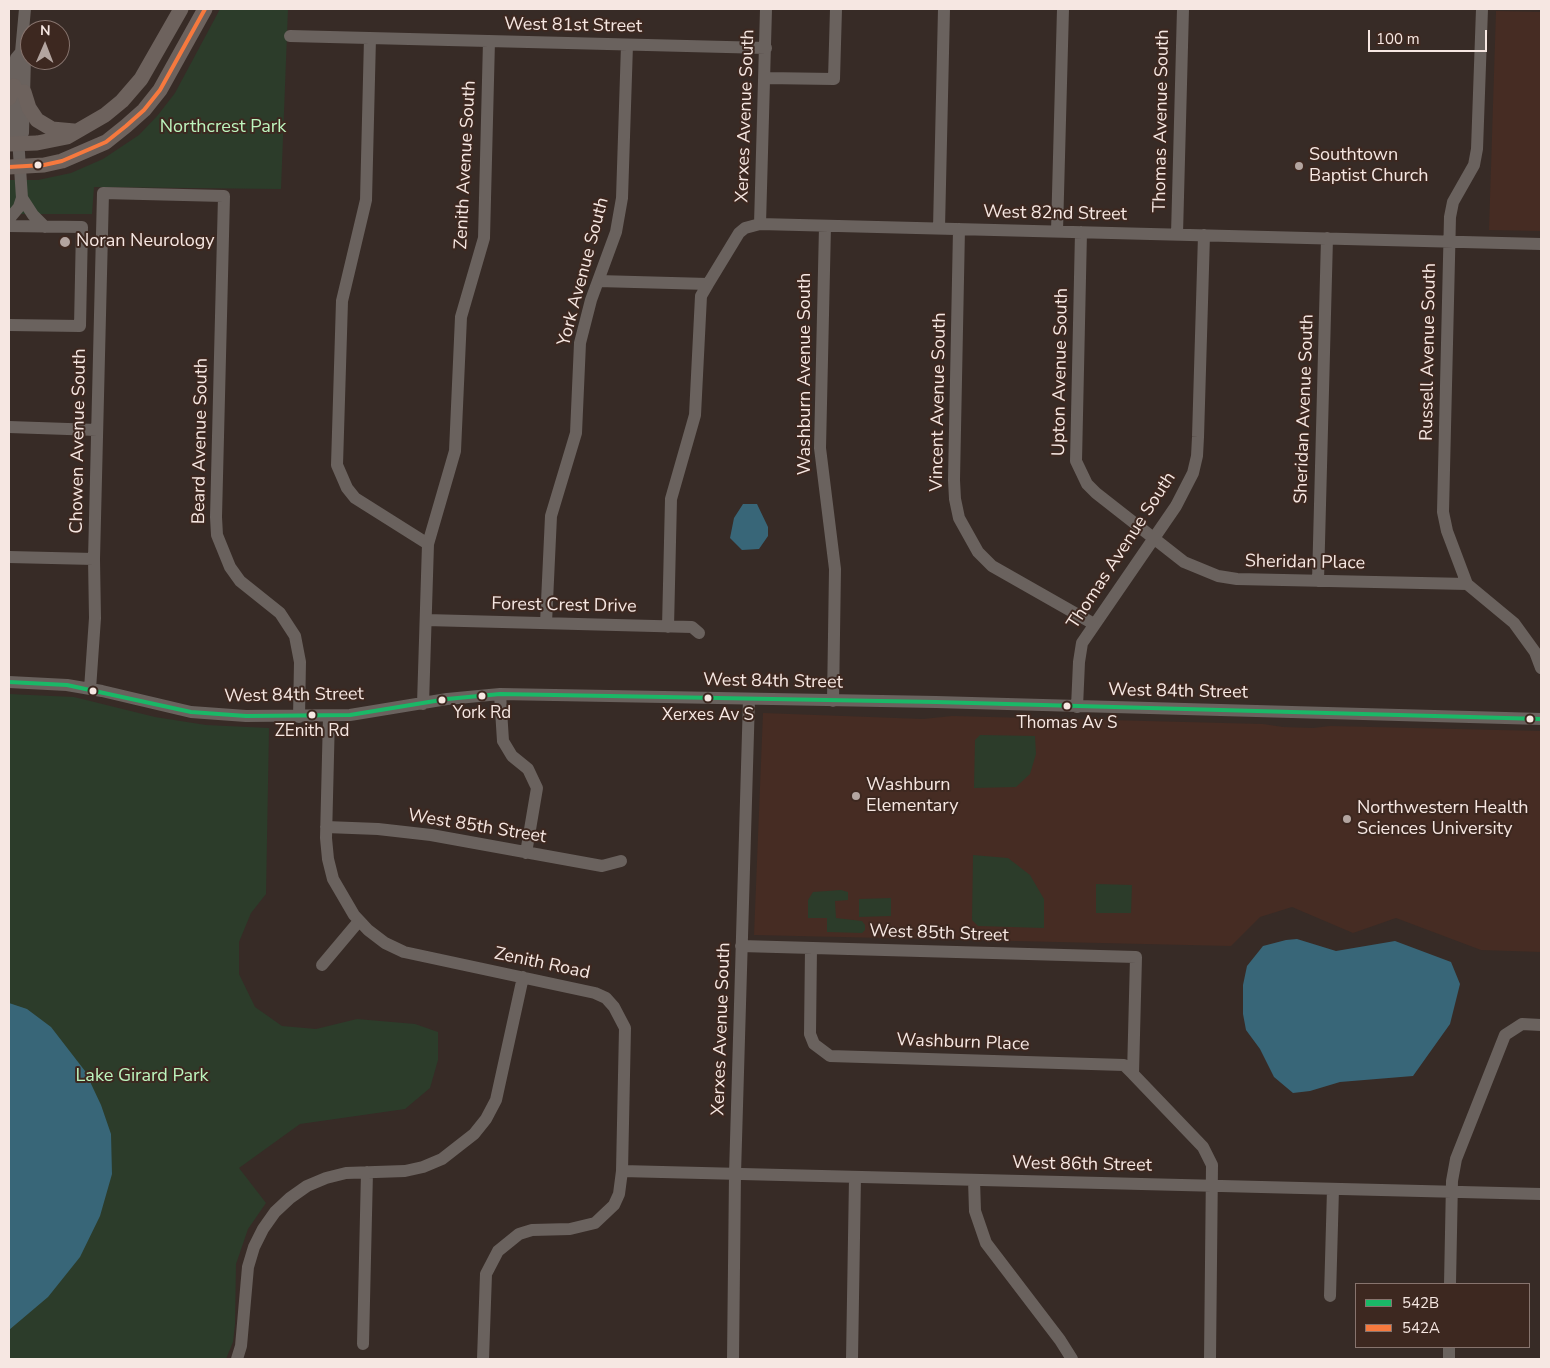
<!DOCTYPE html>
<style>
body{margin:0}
#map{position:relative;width:1550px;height:1368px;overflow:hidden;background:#372b26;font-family:"Nunito Sans",sans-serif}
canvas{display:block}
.frame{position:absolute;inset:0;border:10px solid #f6e7e2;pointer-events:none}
.legend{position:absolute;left:1355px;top:1283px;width:175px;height:65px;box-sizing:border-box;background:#3d2820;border:1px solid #87746e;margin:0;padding:6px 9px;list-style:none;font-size:15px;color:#f6e7e2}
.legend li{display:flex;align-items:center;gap:10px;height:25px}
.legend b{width:25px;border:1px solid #87746e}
.north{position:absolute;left:20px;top:20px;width:50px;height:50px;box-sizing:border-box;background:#3d2820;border:1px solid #87746e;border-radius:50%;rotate:1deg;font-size:14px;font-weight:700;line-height:20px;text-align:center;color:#f6e7e2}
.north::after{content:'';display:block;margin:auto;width:18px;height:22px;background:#b3a5a0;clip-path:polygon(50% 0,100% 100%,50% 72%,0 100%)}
.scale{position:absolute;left:1368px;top:30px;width:119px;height:22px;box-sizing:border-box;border:2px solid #f6e7e2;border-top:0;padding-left:6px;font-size:15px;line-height:18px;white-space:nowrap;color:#f6e7e2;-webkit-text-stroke:4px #3d2820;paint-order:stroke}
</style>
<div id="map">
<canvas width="1550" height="1368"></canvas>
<div class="frame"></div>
<ul class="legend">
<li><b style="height:6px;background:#1ab867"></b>542B</li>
<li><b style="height:6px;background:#f6793e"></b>542A</li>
</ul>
<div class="north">N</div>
<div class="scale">100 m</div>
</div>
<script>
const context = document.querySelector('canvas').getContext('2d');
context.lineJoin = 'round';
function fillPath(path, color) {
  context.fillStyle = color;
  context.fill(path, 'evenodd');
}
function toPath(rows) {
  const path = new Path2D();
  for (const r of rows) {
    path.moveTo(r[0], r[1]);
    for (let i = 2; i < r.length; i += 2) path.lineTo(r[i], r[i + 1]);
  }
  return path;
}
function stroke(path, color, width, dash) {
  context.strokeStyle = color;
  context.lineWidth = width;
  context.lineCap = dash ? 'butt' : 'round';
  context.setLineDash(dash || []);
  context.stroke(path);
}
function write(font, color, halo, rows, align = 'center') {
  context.font = font + ' "Nunito Sans",sans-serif';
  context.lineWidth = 4;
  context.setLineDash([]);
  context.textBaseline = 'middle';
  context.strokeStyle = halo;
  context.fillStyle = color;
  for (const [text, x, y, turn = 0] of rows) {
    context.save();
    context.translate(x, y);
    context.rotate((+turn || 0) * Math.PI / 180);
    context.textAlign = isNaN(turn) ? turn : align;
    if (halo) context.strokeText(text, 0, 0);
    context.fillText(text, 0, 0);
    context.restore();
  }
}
fillPath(toPath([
 [1496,11,1541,12,1541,231,1489,230],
 [763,713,923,719,952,716,1263,724,1283,727,1313,728,1330,726,1541,731,1541,952,1481,950,1396,918,1353,933,1292,907,1260,917,1231,946,754,935]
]), '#462c23');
fillPath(toPath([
 [220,9,288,9,281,189,94,187,92,214,9,214,9,180,38,180,71,173,103,159,139,135,158,115,175,93],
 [9,694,74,697,155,717,206,725,269,728,266,894,251,913,239,942,239,974,255,1007,282,1026,316,1029,357,1019,415,1024,438,1032,438,1060,430,1088,405,1109,300,1124,239,1168,266,1203,248,1229,236,1264,235,1324,233,1342,226,1359,9,1359],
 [980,735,1035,736,1036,754,1030,774,1016,787,974,788,975,740],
 [973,855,1008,858,1030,875,1044,899,1044,928,978,926,972,920],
 [1096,884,1132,885,1131,913,1096,913],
 [841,890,848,892,848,900,835,901,836,918,862,921,865,925,865,930,862,933,827,932,827,918,808,918,808,900,813,892],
 [891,898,891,916,859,917,859,899]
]), '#2c3c2a');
fillPath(toPath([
 [743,504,757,504,768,527,768,536,759,549,742,550,730,538,734,518],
 [1297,939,1336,951,1395,941,1451,962,1460,984,1450,1024,1413,1076,1340,1082,1310,1091,1293,1093,1274,1077,1260,1049,1246,1030,1243,1014,1243,985,1247,966,1263,946,1286,940],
 [9,1003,27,1009,51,1027,85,1071,101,1105,111,1134,112,1174,100,1216,80,1257,48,1297,9,1330]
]), '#386678');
stroke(toPath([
 [1482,9,1477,149,1474,165,1453,202,1450,217,1443,512,1447,531,1467,584,1514,623,1535,652,1541,668],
 [290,36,766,48],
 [370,38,366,200,342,301,337,465,347,488,355,498,428,544],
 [765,78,834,79,836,9],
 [18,138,13,133,12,111,16,58,21,52],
 [22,198,33,215,45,227],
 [9,219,19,207,22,198,18,138,23,133,25,58,21,52,25,9],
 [760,224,766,9],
 [9,226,82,227,80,326,9,325],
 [825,226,820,448,835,569,833,701],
 [939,228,944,9],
 [959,229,954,480,955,499,959,518,978,552,992,566,1094,624],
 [1057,231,1063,9],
 [1081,232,1076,461,1087,484,1096,493,1184,562,1218,576,1237,579,1467,584],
 [1177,234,1183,9],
 [598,281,708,284,739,233,745,228,760,224,1541,244],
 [9,427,97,430],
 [9,557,94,559],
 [1318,581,1327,238],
 [426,620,692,627,699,633],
 [546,623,551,516,576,433,580,343,591,300,616,232,622,198,627,45],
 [668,627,671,499,695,415,701,296,708,284],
 [9,682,67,685,102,691,191,712,246,716,350,715,447,699,500,694,936,702,1541,719],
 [90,689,95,618,94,559,103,193,224,196,216,517,217,535,230,567,240,581,280,613,295,636,300,662,299,717],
 [500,694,503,741,512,756,528,769,537,788,526,853],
 [423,704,428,544,455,451,461,317,484,238,489,41],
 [1077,707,1079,662,1082,643,1176,506,1193,473,1197,456,1198,437,1204,235],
 [329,716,326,838,328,859,333,879,354,915,368,930,385,943,404,952,595,993,606,998,614,1007,625,1028,622,1171,619,1194,614,1205,595,1223,570,1229,532,1230,519,1234,498,1251,486,1274,483,1359],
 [326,827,378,829,431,835,602,866,621,861],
 [741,946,1136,957,1133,1074,1203,1147,1212,1165,1210,1359],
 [811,948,810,1034,814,1044,830,1056,1124,1065,1133,1074],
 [322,965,359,921],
 [622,1171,1541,1194],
 [974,1180,975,1211,986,1243,1060,1340,1072,1359],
 [1450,1284,1452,1181,1456,1159,1505,1035,1522,1024,1541,1025],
 [1330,1296,1333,1189],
 [363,1344,367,1172],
 [237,1359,241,1346,248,1267,254,1247,263,1229,275,1212,290,1198,307,1186,326,1178,346,1173,405,1171,423,1167,442,1159,474,1134,486,1119,496,1100,523,977],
 [733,1359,735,1174,749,699],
 [852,1359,855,1177],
 [1449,1359,1449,1347]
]), '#6a625e', 12);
stroke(toPath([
 [24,92,29,108,37,120,52,129,74,131],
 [9,98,14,86],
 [9,144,37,143,67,137,105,115,122,101,141,79,181,9],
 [9,167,44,165,62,161,106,142,126,126,144,110,160,90,205,9]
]), '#6d625d', 15);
stroke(toPath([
 [9,682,67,685,191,712,246,716,350,715,447,699,500,694,936,702,1541,719]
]), '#1ab867', 4);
stroke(toPath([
 [9,167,44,165,62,161,106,142,126,126,144,110,160,90,205,9]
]), '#f6793e', 4);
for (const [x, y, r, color] of [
 [38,165,4.5,"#f6e7e2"],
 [1299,166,5,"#b3a5a0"],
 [65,242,6,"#b3a5a0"],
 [93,691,4.5,"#f6e7e2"],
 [482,696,4.5,"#f6e7e2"],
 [708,698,4.5,"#f6e7e2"],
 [442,700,4.5,"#f6e7e2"],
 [1067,706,4.5,"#f6e7e2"],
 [312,715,4.5,"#f6e7e2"],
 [1530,719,4.5,"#f6e7e2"],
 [856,796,5,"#b3a5a0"],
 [1347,819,5,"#b3a5a0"]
]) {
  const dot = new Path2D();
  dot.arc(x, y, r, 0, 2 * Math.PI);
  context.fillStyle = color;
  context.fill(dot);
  stroke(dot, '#3d2820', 2);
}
write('17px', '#f6e7e2', '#3d2820', [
 ["York Rd",482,714],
 ["Xerxes Av S",708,716],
 ["Thomas Av S",1067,724],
 ["ZEnith Rd",312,732]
]);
write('18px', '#f6e7e2', '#3d2820', [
 ["West 81st Street",573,26,1],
 ["Xerxes Avenue South",746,116,-88],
 ["Thomas Avenue South",1162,121,-89],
 ["Zenith Avenue South",466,165,-87],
 ["West 82nd Street",1055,214,1],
 ["York Avenue South",584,272,-75],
 ["Russell Avenue South",1429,352,-89],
 ["Upton Avenue South",1061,372,-89],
 ["Washburn Avenue South",806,374,-90],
 ["Vincent Avenue South",939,402,-89],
 ["Sheridan Avenue South",1305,409,-88],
 ["Chowen Avenue South",79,441,-89],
 ["Beard Avenue South",201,441,-89],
 ["Thomas Avenue South",1122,551,-57],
 ["Sheridan Place",1305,563,1],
 ["Forest Crest Drive",564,606,1],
 ["West 84th Street",773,682,1],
 ["West 84th Street",1178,692,1],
 ["West 84th Street",294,696,-1],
 ["West 85th Street",477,827,9],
 ["West 85th Street",939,934,2],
 ["Zenith Road",542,964,12],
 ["Xerxes Avenue South",722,1029,-88],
 ["Washburn Place",963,1043,2],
 ["West 86th Street",1082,1165,1]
]);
write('18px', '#bdf5be', '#3d2820', [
 ["Northcrest Park",223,128],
 ["Lake Girard Park",142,1077]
]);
write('18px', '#f6e7e2', '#3d2820', [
 ["Southtown",1309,156],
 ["Baptist Church",1309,177],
 ["Noran Neurology",76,242],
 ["Washburn",866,786],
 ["Elementary",866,807],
 ["Northwestern Health",1357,809],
 ["Sciences University",1357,830]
], 'left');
</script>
